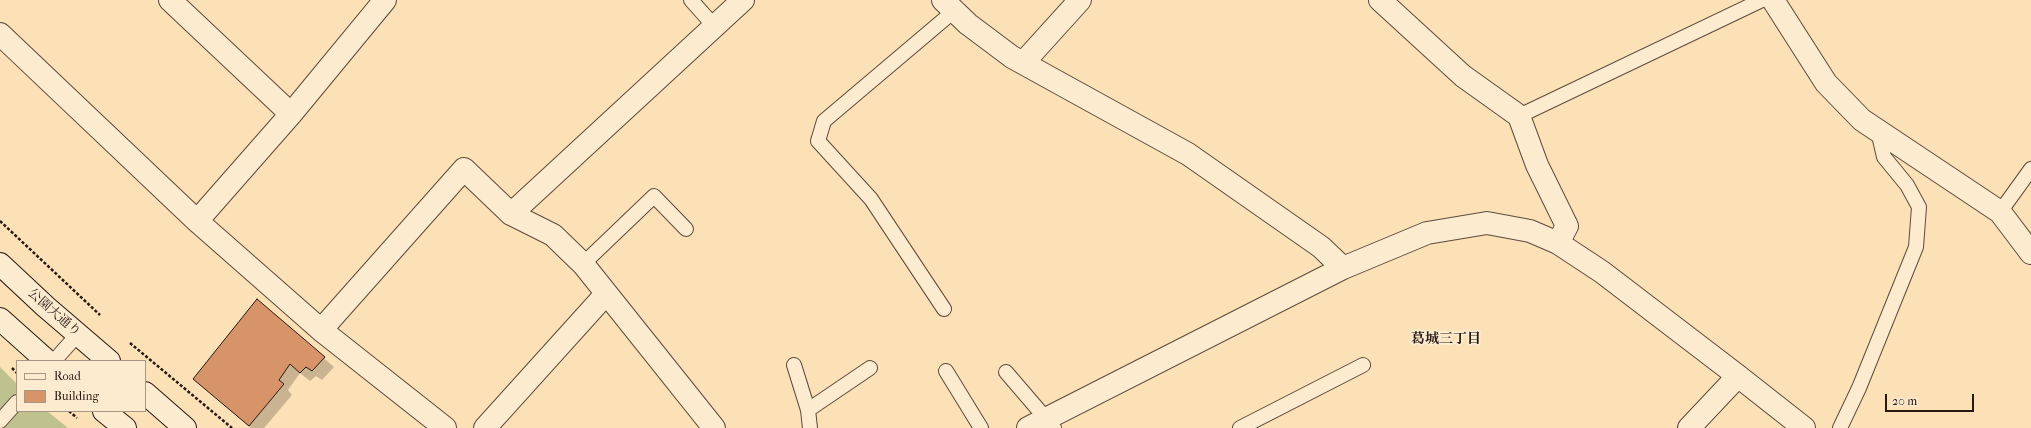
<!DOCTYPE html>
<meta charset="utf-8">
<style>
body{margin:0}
#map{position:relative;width:2031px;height:428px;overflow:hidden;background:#fce0b6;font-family:"IM FELL French Canon",serif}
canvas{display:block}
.legend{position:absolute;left:16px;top:360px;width:130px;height:52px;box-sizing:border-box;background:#fdebd0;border:1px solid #a79784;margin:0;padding:5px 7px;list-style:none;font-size:12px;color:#261812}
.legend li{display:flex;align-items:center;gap:8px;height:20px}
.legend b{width:20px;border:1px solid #a79784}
.scale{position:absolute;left:1885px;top:394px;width:89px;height:18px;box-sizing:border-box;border:2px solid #261812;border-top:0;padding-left:5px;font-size:12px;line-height:14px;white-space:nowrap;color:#261812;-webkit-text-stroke:3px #fdebd0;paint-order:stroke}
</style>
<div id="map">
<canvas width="2031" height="428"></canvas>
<ul class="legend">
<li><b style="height:5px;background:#fdebd0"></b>Road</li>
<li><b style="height:11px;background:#d79469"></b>Building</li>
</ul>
<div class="scale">20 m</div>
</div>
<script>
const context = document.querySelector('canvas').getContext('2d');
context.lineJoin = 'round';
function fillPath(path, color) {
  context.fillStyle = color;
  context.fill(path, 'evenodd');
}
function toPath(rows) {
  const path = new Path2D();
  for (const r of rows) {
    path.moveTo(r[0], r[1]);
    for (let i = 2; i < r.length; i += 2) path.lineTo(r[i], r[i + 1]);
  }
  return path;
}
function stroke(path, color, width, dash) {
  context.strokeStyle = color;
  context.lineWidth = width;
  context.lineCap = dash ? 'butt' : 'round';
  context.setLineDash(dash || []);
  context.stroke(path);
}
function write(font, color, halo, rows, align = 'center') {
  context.font = font + ' "IM FELL French Canon","Noto Serif JP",serif';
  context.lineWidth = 3.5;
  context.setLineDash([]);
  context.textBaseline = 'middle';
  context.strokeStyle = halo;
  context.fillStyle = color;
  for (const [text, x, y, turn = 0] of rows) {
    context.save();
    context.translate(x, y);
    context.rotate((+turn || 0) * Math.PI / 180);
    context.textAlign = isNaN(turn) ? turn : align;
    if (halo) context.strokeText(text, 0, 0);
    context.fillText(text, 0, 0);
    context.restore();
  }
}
fillPath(toPath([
 [0,367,17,384,17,411,47,411,68,428,0,428]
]), '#bdc28f');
fillPath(toPath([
 [257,300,334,367,322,380,316,376,310,381,300,373,288,390,292,395,264,428,251,428,194,379]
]), '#0003');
const building = toPath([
 [257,299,325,357,312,371,306,367,300,373,290,364,279,380,284,384,249,426,193,379,257,299]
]);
fillPath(building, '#d79469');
stroke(building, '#261812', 1);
const lane = toPath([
 [691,0,715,27],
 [1519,116,1762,0],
 [2000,212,2031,169],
 [583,264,654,196,686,229],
 [944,309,871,199,818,141,824,121,954,11],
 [54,361,78,334],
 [794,365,808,410,810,428],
 [946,371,981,428],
 [1006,372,1054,428],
 [808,410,870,368],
 [0,421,17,402],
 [1240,428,1363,365],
 [1840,428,1859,388,1916,247,1919,207,1907,185,1884,157,1878,131]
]);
const street = toPath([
 [170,0,291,114],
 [943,0,968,24,1012,57,1188,154,1321,247,1343,268],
 [1380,0,1463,76,1519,116,1537,165,1567,226,1558,243],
 [1773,0,1826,83,1862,120,2000,212,2031,253],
 [0,34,197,221,321,330,445,428],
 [1023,63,1080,0],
 [511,214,743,0],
 [197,221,291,114,385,0],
 [321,330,464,169,511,214,553,235,583,264,714,428],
 [485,428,606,294],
 [1028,428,1343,268,1427,233,1487,223,1530,231,1558,243,1602,272,1738,376,1804,428],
 [1689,428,1738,376]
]);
const secondary = toPath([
 [0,264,46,307,109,361],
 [0,319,47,361],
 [145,393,185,428],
 [104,411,125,428]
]);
stroke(lane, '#5c4a3b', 16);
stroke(street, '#5c4a3b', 24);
stroke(secondary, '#261812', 24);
stroke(toPath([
 [0,221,100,315],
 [130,343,232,428],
 [12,368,17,373],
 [69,411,77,418]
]), '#261812', 2.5, [3, 2]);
stroke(lane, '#fdebd0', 14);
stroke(street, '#fdebd0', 22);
stroke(secondary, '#fdebd0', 22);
write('13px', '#261812', '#fdebd0', [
 ["公園大通り",54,313,41]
]);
write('bold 14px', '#261812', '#fdebd0', [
 ["葛城三丁目",1446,340]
]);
</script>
